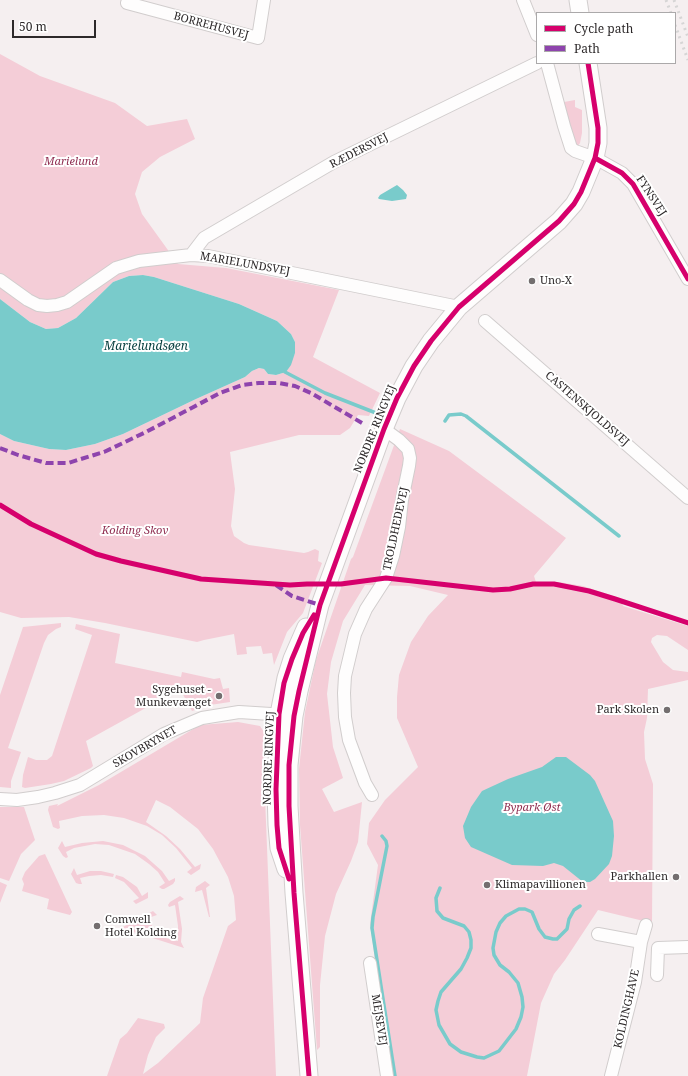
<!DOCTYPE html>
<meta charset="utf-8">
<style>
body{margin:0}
#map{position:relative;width:688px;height:1076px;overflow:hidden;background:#f5eff0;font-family:"Noto Serif",serif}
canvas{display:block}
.legend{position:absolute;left:536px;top:12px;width:140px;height:52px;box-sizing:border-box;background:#fff;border:1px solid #aba9aa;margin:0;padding:5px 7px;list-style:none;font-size:12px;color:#2d292a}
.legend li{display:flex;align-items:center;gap:8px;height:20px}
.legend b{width:20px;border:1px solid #aba9aa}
.scale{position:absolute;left:12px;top:20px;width:84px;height:18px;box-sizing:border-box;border:2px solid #2d292a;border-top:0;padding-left:5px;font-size:12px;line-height:14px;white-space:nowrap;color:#2d292a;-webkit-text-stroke:3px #fff;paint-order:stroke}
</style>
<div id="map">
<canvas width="688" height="1076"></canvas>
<ul class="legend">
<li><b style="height:5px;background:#d6006c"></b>Cycle path</li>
<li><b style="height:5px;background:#8e44ad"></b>Path</li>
</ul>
<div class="scale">50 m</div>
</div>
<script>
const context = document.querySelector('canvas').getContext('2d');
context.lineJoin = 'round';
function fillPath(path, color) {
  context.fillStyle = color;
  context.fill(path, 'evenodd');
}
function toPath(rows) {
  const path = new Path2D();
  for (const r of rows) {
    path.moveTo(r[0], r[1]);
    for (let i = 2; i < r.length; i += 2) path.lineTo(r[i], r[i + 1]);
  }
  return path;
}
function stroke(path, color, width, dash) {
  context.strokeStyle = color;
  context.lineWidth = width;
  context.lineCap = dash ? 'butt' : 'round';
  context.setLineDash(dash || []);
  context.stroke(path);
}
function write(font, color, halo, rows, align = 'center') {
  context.font = font + ' "Noto Serif",serif';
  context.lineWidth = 4;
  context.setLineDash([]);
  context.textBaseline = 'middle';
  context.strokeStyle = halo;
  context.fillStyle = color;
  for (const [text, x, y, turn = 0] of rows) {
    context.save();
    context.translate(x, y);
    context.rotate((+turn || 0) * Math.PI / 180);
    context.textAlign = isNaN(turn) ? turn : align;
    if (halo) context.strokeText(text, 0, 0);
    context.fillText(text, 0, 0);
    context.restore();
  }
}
fillPath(toPath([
 [0,54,40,76,115,103,147,126,187,119,195,139,160,157,142,172,135,194,142,214,178,264,226,268,339,290,313,357,380,393,369,416,358,415,350,428,340,435,299,435,230,452,235,489,231,526,234,536,244,543,249,545,304,553,308,552,315,549,319,551,318,561,322,563,303,613,287,632,274,665,272,653,263,654,261,646,246,647,247,654,237,655,234,634,204,640,197,642,105,623,69,617,21,618,0,612,0,434,14,441,49,449,66,450,95,444,123,434,196,399,245,377,252,371,259,368,264,369,268,374,276,375,286,372,295,353,295,342,291,334,277,321,239,304,154,277,143,275,129,276,113,282,76,318,58,328,46,329,30,322,0,299],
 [575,100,575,107,582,110,582,133,580,143,578,146,573,141,564,102],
 [400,429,449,451,566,538,534,576,536,582,559,582,583,586,620,598,623,606,688,626,688,650,667,636,657,635,652,638,651,642,663,662,673,670,688,672,688,680,648,689,647,718,644,732,645,759,653,784,652,923,598,910,565,960,554,974,541,1003,527,1076,391,1076,370,924,378,865,367,844,369,823,385,800,418,767,397,718,397,697,399,675,411,642,428,616,448,595,410,586,365,585,343,621,331,662,327,694,333,747,343,778,322,789,334,812,362,802,358,842,351,861,336,894,325,936,320,985,320,1047,317,1050,300,825,299,769,305,712,316,660,351,559,353,557],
 [61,623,61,627,56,629,48,635,44,643,8,748,21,752,11,781,11,788,0,787,0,695,23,627],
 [76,624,120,634,115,663,181,677,182,672,214,679,220,678,223,689,229,688,230,702,210,705,192,711,180,689,86,741,93,766,91,768,64,781,51,784,25,788,22,787,23,775,28,757,36,760,47,760,52,756,92,635,75,629],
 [238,722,260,726,268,738,264,771,276,1076,107,1076,120,1039,127,1033,138,1018,164,1024,165,1028,156,1037,148,1055,143,1074,158,1063,200,1023,203,998,228,926,236,920,234,896,228,877,213,849,198,829,170,807,156,800,146,822,166,836,180,849,195,867,201,864,200,869,191,875,187,872,192,868,176,848,162,835,147,826,124,818,104,815,82,816,59,821,60,828,58,829,53,827,48,810,49,806,58,804,57,806,99,785,200,725],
 [0,807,24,807,35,840,21,854,9,881,0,878],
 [62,841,65,847,82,843,103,841,123,845,145,856,162,871,169,881,175,878,175,881,173,884,164,889,162,889,159,887,165,883,158,872,149,864,135,854,109,845,95,844,74,848,66,852,68,857,66,858,63,856,58,848],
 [45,854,72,912,70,915,47,909,49,899,22,891,24,884,22,879,25,872,39,856],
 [74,868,77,875,90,871,101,871,114,874,113,877,101,875,89,876,80,878,82,884,79,884,76,883,71,874],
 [116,875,123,877,137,887,142,896,148,892,148,898,136,904,133,901,139,898,124,882,115,878],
 [205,881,210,885,206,888,210,917,209,917,202,890,195,892,196,887],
 [0,882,7,885,0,903],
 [180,896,184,899,178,902,182,929,181,942,184,948,121,928,153,911,157,915,151,917,153,935,178,941,178,926,175,905,169,907,168,905,170,902]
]), '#f4cdd7');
fillPath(toPath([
 [397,185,403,190,407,195,406,199,392,201,379,199,378,198,380,195],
 [143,275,154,277,239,304,277,321,291,334,295,342,295,353,291,365,286,372,276,375,268,374,264,369,259,368,252,371,245,377,196,399,123,434,95,444,66,450,49,449,14,441,0,434,0,299,30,322,46,329,58,328,76,318,113,282,129,276],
 [556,757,566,757,590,775,595,781,613,821,614,836,612,856,609,864,595,879,590,882,583,882,563,866,554,863,543,866,512,865,471,847,465,838,463,826,471,807,482,791,508,779,542,767]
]), '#79cbcb');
stroke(toPath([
 [285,372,325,393,376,413],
 [445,421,449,415,461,414,466,416,619,536],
 [382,836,386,841,387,846,373,917,372,928,395,1076],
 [440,888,436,898,437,911,443,918,464,926,469,932,471,940,471,948,467,958,461,969,441,992,438,1001,436,1010,439,1025,450,1044,461,1052,477,1057,484,1058,499,1051,516,1029,521,1017,523,1007,522,997,518,983,509,972,500,965,494,955,493,948,496,932,500,923,506,916,519,909,525,909,532,912,539,929,545,937,553,939,557,939,567,929,569,919,574,910,580,906]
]), '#79cbcb', 3.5);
const street = toPath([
 [523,0,537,35],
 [127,3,258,38,264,0],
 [547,63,564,126,571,148,575,151,595,158,622,173,633,184,688,279],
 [191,255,204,238,334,162,537,63],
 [0,280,28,300,38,305,47,306,57,305,67,302,116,268,139,261,191,255,208,256,459,307],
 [485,321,688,498],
 [372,795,365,783,349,740,345,717,344,693,345,676,355,634,366,609,386,578,393,556,399,527,402,500,409,466,410,458,408,449,399,440,384,429],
 [0,799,17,800,38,797,55,793,80,785,164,734,202,718,239,712,287,715],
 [598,934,641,942],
 [370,963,387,1076],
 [657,975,658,948,688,947],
 [611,1076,635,982,641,942,646,925]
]);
const secondary = toPath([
 [578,0,580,13],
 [286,869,279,848,277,825,276,789,279,714,286,678,292,659,306,627],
 [309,1076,294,893,289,806,289,765,294,716,299,691,320,605,384,429,397,398,414,366,431,341,459,307,559,221,574,204,581,192,595,158,598,143,598,128,588,63]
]);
stroke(street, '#d1cdcd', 14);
stroke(secondary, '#d1cdcd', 19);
stroke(street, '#fefdfd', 12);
stroke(secondary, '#fefdfd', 17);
stroke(toPath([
 [666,0,671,13],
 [674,0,688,37],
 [675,25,688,60]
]), '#d6d5d5', 3, [2, 4]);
stroke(toPath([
 [0,448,18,455,46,463,68,463,104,452,146,432,220,393,242,385,259,383,279,383,295,386,311,393,362,423],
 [276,585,292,596,320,605]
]), '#8e44ad', 4, [8, 4]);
stroke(toPath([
 [595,158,622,173,633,184,688,279],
 [0,505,31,524,96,554,121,561,201,579,290,585,307,584,341,584,386,578,493,590,510,589,533,584,554,584,589,591,615,599,688,623],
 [289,879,279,848,277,825,276,789,279,714,284,683,292,659,303,633,314,615],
 [309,1076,294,893,289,806,289,765,294,716,299,691,320,605,384,429,397,398,414,366,431,341,459,307,559,221,574,204,581,192,595,158,598,143,598,128,588,63]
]), '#d6006c', 5);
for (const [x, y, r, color] of [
 [532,281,4,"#736e6f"],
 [219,696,4,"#736e6f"],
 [667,710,4,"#736e6f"],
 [676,877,4,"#736e6f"],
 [487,885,4,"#736e6f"],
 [97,926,4,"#736e6f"]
]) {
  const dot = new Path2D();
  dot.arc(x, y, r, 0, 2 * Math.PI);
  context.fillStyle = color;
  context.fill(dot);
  stroke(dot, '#fff', 1.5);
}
write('11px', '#2d292a', '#fff', [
 ["BORREHUSVEJ",211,26,15],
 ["RÆDERSVEJ",359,151,-27],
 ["FYNSVEJ",651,196,57],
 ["MARIELUNDSVEJ",245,264,10],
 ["CASTENSKJOLDSVEJ",587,409,41],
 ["NORDRE RINGVEJ",375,429,-68],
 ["TROLDHEDEVEJ",396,529,-78],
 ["SKOVBRYNET",145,747,-30],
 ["NORDRE RINGVEJ",269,758,-88],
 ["KOLDINGHAVE",627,1009,-77],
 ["MEJSEVEJ",379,1020,81]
]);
write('italic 11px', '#902f52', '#fff', [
 ["Marielund",71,162],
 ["Kolding Skov",135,531],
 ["Bypark Øst",532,808]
]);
write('11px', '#2d292a', '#fff', [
 ["Uno-X",540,281],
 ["Sygehuset -",211,690,"right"],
 ["Munkevænget",211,703,"right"],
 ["Park Skolen",659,710,"right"],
 ["Parkhallen",668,877,"right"],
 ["Klimapavillionen",495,885],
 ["Comwell",105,920],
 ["Hotel Kolding",105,933]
], 'left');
write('italic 12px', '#053e3e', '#fff', [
 ["Marielundsøen",146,347]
]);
</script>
